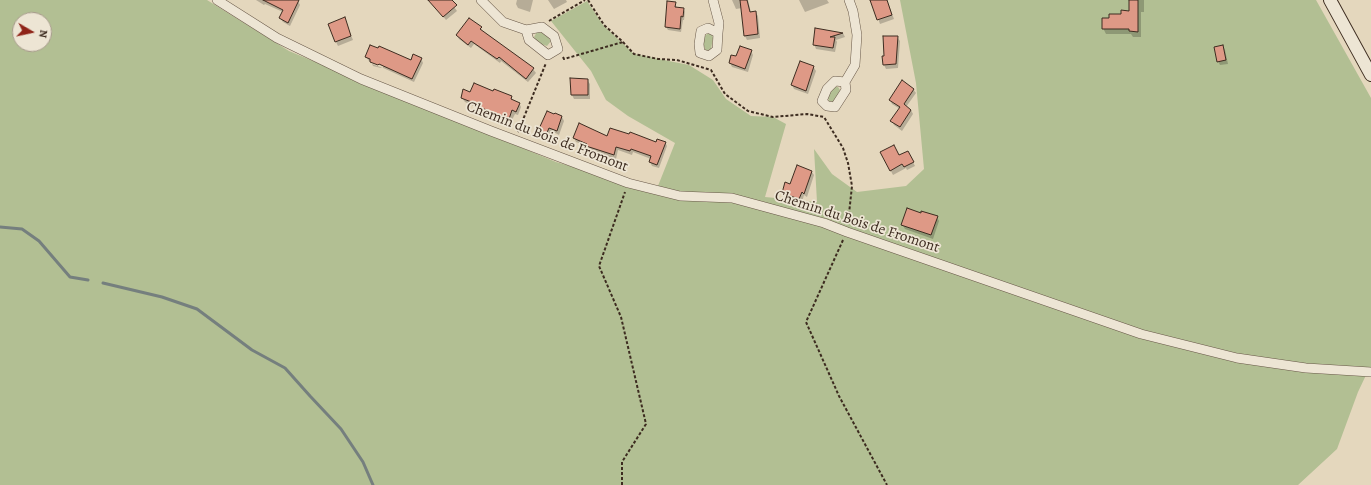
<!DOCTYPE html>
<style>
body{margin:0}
#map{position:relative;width:1371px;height:485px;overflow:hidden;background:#e4d7bd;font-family:Alegreya,serif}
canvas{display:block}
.north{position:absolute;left:12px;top:12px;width:40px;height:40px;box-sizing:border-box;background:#ede5d4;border:1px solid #a79b8c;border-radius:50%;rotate:99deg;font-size:11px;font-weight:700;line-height:16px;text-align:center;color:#3d2c20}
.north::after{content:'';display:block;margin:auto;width:14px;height:18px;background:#8f2418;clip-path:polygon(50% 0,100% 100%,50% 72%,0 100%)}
</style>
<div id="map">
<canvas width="1371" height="485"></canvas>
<div class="north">N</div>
</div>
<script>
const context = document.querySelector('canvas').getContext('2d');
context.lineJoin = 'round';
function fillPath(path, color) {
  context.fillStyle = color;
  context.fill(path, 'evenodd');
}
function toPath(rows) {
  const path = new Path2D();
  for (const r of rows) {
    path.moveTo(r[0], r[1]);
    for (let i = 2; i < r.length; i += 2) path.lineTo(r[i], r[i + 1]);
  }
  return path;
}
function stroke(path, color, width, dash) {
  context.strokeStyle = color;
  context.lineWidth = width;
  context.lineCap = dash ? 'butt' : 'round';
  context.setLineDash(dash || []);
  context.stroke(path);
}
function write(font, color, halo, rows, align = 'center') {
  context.font = font + ' Alegreya,serif';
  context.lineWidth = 3.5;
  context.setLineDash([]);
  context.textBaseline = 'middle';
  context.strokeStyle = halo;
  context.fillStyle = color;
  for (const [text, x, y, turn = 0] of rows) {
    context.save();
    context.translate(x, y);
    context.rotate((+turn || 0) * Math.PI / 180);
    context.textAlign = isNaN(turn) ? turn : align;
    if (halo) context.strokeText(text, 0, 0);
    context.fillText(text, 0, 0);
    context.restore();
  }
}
fillPath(toPath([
 [0,0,207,0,289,51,556,162,656,191,675,143,628,116,606,100,591,71,551,21,587,1,603,25,634,54,689,65,713,80,726,99,751,116,773,117,786,124,765,197,817,202,814,149,832,174,857,192,906,186,924,169,916,83,900,0,1316,0,1371,98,1371,373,1367,373,1358,392,1337,449,1298,485,0,485],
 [20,20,44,20,44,44,20,44],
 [537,32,542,33,548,37,551,41,547,46,541,44,536,40,534,37],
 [707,34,712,34,713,38,711,49,706,51,704,46,704,37],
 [833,87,838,87,840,90,834,102,829,101,828,97]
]), '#b2bf93');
fillPath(toPath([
 [256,0,295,0,298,1,300,5,290,26,283,22,280,18,283,12,265,4,264,5],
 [436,0,449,0,457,11,446,20,435,7],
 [517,0,533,0,530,12,518,8,516,4],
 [548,0,566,0,567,2,554,9],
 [732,0,748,0,751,13,755,12,758,16,760,38,747,40,745,36,742,8,736,9],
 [799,0,827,0,829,3,805,12],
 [877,0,887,0,894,19,880,24,872,2],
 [1130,0,1144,0,1144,12,1141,12,1141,37,1133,37,1131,34,1106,34,1103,28,1110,19,1130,12],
 [675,3,677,8,683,8,685,12,684,20,683,20,681,32,668,30,666,27],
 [346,23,353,40,338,46,336,42],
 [481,28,483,33,533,69,536,73,528,82,501,61,500,63,474,44,471,48,459,39,457,35],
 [816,29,843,33,845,37,836,40,837,42,835,52,816,49,814,44],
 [897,37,900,41,898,68,886,69,884,65],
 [1223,46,1225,50,1228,64,1220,65,1218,61],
 [751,51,753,55,748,72,732,67,730,63,736,57],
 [366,57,411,61,421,58,423,63,414,82,381,67,381,68,373,66,372,64,383,68,383,66,369,61],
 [813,66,816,71,808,94,794,89,792,85],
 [587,80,590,84,590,99,574,99,572,95],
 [913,89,916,93,906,107,911,110,913,114,902,131,894,125,892,121,900,109,892,104,890,100],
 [471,93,494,93,511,97,513,101,519,103,521,107,518,115,515,114,511,122,477,109,476,107,465,102,462,98],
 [562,117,564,121,559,135,552,131,548,138,541,135,539,131],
 [608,137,656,143,665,142,667,146,659,168,652,166,650,162,651,159,633,152,632,155,618,150,616,159,589,150,587,146,576,142,574,138],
 [881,152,899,156,908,152,915,166,907,170,906,168,893,175],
 [811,171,814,175,807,197,804,195,802,202,785,197,783,193,791,185],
 [937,217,939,221,933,239,905,229,902,224]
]), '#0003');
stroke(toPath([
 [0,227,22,229,39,241,70,277,88,280],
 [103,283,162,297,197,309,252,350,285,368,310,396,341,429,363,462,373,485]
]), '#757f7e', 3);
const building = toPath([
 [263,0,299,0,288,23,279,18,283,10,263,0],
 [428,0,452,0,457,5,443,17,428,0],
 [740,0,747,0,750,12,756,11,758,34,744,36,740,0],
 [870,0,887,0,892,15,877,20,870,0],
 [1129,0,1138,0,1138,32,1129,31,1129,29,1102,29,1102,18,1109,18,1109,14,1121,14,1121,10,1129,11,1129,0],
 [667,1,676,2,675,7,684,8,683,17,681,16,680,29,665,27,667,1],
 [345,17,351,36,335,42,328,24,345,17],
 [469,18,482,27,480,29,534,68,526,79,499,57,497,59,471,41,468,45,456,35,469,18],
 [815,28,843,33,830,37,835,37,833,48,813,45,815,28],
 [883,36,898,36,896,64,883,65,882,56,884,56,883,36],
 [370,45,378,48,379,46,411,60,413,54,422,58,412,79,379,64,378,65,370,62,370,59,365,57,370,45],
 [1223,45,1226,60,1217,62,1214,47,1223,45],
 [740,46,752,50,745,69,729,63,731,55,736,56,740,46],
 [800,61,814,66,806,91,791,85,800,61],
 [570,78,588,79,588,95,571,95,570,78],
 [902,80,914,89,904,104,911,110,900,127,890,121,900,107,889,100,902,80],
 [474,83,493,91,494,89,512,96,511,99,520,103,516,112,512,110,509,119,474,105,474,103,461,98,463,89,470,92,474,83],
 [547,111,554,114,555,113,562,116,557,131,549,128,546,135,538,131,547,111],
 [579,123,607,136,610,128,629,134,630,132,656,142,657,139,666,142,657,165,649,162,651,156,631,149,630,151,616,147,614,155,586,146,587,144,573,138,579,123],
 [894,145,899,155,908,151,914,162,904,167,902,164,890,171,880,152,894,145],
 [797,165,812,171,804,194,802,192,799,199,782,193,785,182,790,184,797,165],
 [907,208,921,213,921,211,938,216,931,235,901,225,907,208]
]);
fillPath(building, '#de9986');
stroke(building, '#3d2c20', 1);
const street = toPath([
 [217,0,277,38,361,79,491,131,628,183,680,196,732,198,824,223,847,232,1141,334,1237,358,1306,368,1371,372],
 [481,0,503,22,526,30],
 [713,0,719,23,718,33,717,50,709,56,700,53,699,44,701,31,708,28,718,33],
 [542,27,554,36,558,49,548,55,529,40,526,30,542,27],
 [845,82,835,81,827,89,822,101,827,106,835,107,846,90,845,82,855,65,857,35,853,11,849,0]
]);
const secondary = toPath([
 [1330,0,1371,75]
]);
stroke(street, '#675747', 10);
stroke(secondary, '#3d2c20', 14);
stroke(toPath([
 [588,0,604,25,623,42,634,54,658,59,677,60,711,70,725,94,748,111,773,117,807,114,824,117,843,148,848,163,852,186,848,223],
 [549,21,585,0],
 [563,57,564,59,623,42],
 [518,132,546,63],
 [843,240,806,322,839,396,887,485],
 [622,485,622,462,646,424,621,317,599,266,625,192]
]), '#3d2c20', 2, [3, 2]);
stroke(street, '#ede5d4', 9);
stroke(secondary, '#ede5d4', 12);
write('15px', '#3d2c20', '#ede5d4', [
 ["Chemin du Bois de Fromont",547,137,21],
 ["Chemin du Bois de Fromont",857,222,18]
]);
</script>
